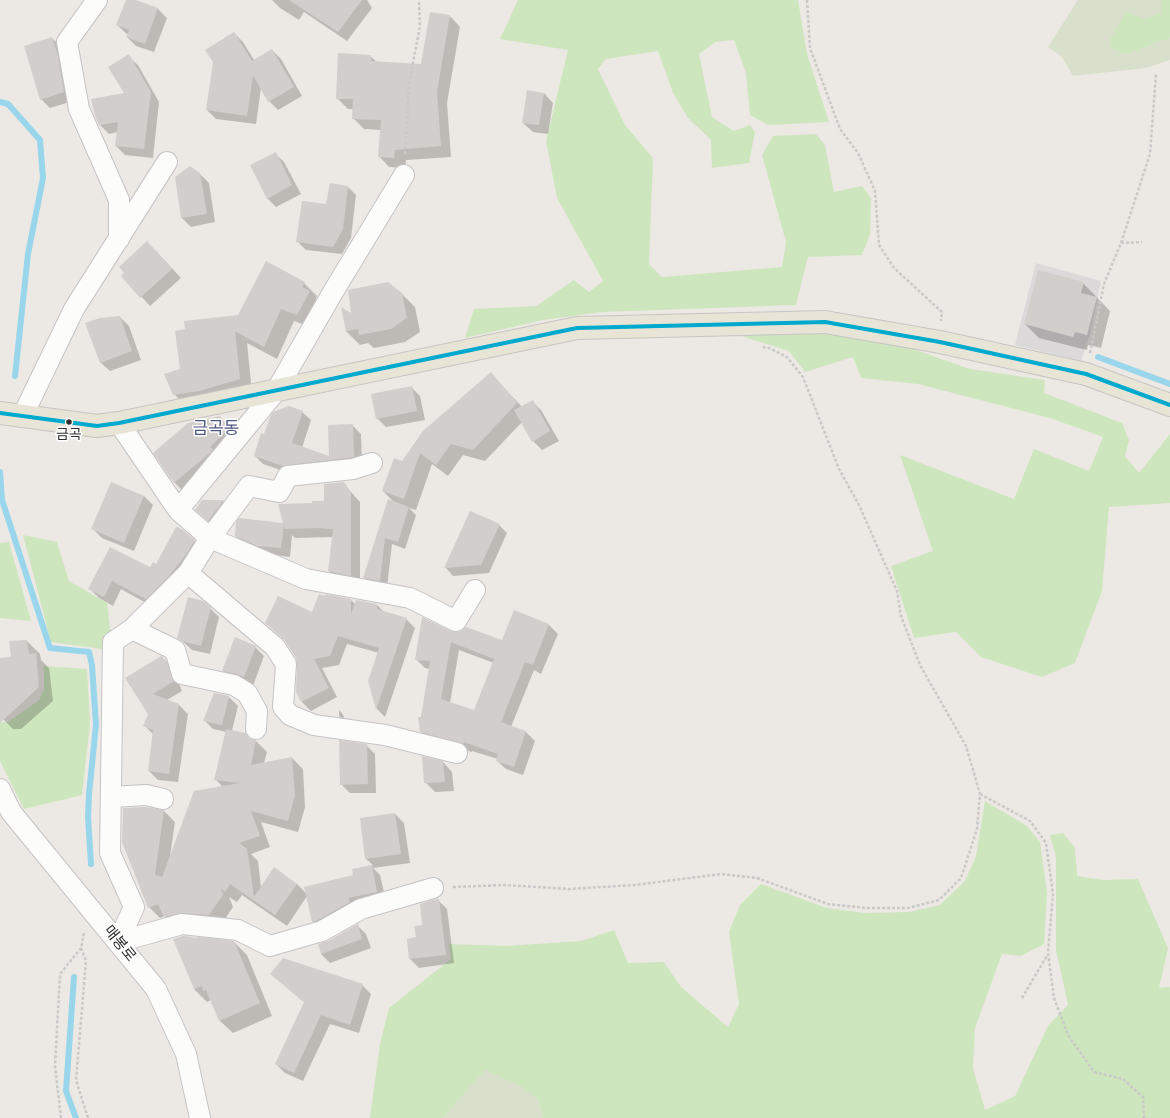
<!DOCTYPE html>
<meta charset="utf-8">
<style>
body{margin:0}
canvas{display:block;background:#ece8e4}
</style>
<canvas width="1170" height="1118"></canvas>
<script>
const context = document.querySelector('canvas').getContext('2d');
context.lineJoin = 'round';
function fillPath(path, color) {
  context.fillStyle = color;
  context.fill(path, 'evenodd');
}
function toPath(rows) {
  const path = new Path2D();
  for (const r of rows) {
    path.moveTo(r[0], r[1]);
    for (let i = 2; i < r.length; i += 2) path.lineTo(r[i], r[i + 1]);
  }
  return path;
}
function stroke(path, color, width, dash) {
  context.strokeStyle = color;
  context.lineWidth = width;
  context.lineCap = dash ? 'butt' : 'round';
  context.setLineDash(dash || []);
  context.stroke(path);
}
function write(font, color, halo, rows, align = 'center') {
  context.font = font + ' Jost,"Noto Sans KR",sans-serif';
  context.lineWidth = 3;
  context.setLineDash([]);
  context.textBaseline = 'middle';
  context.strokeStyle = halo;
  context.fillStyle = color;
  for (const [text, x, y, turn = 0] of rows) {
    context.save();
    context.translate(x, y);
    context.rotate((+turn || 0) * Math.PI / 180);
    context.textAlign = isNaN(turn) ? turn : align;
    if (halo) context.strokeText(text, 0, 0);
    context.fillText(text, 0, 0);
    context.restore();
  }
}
fillPath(toPath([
 [1036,263,1101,281,1090,335,1081,361,1015,345]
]), '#dcd9db');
fillPath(toPath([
 [518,0,798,0,807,54,829,122,768,125,750,115,746,73,734,40,715,42,699,54,712,117,734,131,750,125,755,132,749,163,712,168,711,140,688,118,673,93,658,51,606,59,598,69,625,125,653,158,649,264,662,277,782,267,786,242,762,155,773,136,816,134,825,145,834,192,862,186,871,198,870,235,862,255,808,257,796,305,603,312,543,320,465,338,474,309,536,306,574,280,589,292,603,281,557,198,546,141,568,50,500,39],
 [1161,0,1170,0,1170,38,1126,54,1111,49,1110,39,1127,10,1161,13],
 [719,329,817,331,910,348,970,369,1045,380,1044,393,1122,423,1129,440,1125,456,1139,473,1170,434,1170,503,1109,507,1102,591,1075,663,1042,677,981,657,956,632,914,638,891,566,933,551,900,455,1014,499,1034,449,1089,471,1103,437,1050,418,918,384,861,378,853,357,805,372,789,351],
 [23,535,57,542,69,581,107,603,111,635,102,649,51,642],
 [9,542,31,621,0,618,0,543],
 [44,666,87,669,90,724,82,795,24,809,0,761,0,722,8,722,39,700,44,690],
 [985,801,1027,826,1040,842,1047,893,1044,944,1021,956,1002,954,975,1028,973,1068,985,1110,1015,1096,1048,1026,1068,1005,1056,950,1056,857,1050,835,1063,833,1075,848,1077,876,1103,880,1138,879,1168,948,1159,988,1170,987,1170,1118,543,1118,537,1097,485,1070,443,1118,370,1118,380,1044,389,1008,451,959,449,944,506,946,581,941,614,930,628,963,664,962,681,987,728,1027,739,1004,729,932,740,905,761,884,827,908,865,913,909,912,940,905,965,881,976,856]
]), '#cee6be');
fillPath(toPath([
 [1078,0,1161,0,1161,13,1145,20,1127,11,1110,39,1111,49,1126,54,1170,38,1170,60,1146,68,1073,76,1062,57,1048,47],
 [485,1070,519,1085,537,1097,543,1118,443,1118]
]), '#d8e0cc');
fillPath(toPath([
 [127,0,133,0,158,9,167,18,154,52,136,46,127,37,128,35,117,25],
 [272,0,367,0,372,8,347,41,304,12,299,20,280,8],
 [450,16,460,27,447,103,451,157,406,160,405,168,389,167,379,156,381,130,364,129,353,118,354,109,348,109,337,98,370,56,377,62,422,65],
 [234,33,243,42,254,60,272,50,281,59,302,96,278,110,269,101,261,88,256,124,216,119,207,110],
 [52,38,61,47,73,101,50,108,41,99],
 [128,56,138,65,159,102,153,158,125,155,116,146,118,132,109,134,100,125,125,94],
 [544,93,553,103,548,134,533,132,523,123],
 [275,153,284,162,301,194,276,207,267,198],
 [200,174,209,183,215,222,191,227,182,218],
 [348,187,356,195,351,238,342,254,306,250,297,241,327,205],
 [156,251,181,278,150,306,122,276],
 [304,283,317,296,316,298,322,304,310,327,294,321,277,359,247,343,252,392,187,407,174,394,181,369,239,315],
 [1083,283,1110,311,1101,348,1088,345,1087,350,1039,338,1025,324],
 [401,293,415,307,420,332,405,342,374,348,368,343,360,345,346,331,353,314],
 [120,317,129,326,141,360,110,371,100,362],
 [491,374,522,407,532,401,541,410,559,441,542,450,533,441,522,422,485,461,463,455,448,476,432,464,416,510,409,508,416,515,405,549,392,544,387,587,371,584,364,577,395,503,383,491,402,463],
 [411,387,420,396,425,420,386,427,377,418],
 [302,412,311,420,302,448,330,457,352,425,361,434,362,465,292,474,263,464,255,456,265,435],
 [220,417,226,424,232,426,241,435,183,491,174,482],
 [343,483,360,502,360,584,338,580,329,571,333,537,295,538,292,535,290,557,267,554,245,545,236,536,285,524,313,504,325,502],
 [144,496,153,505,134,551,102,538,93,529],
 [203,501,223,501,230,508,216,528,204,517],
 [471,512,499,525,507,533,489,573,453,576,446,568],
 [194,541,203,550,155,608,121,589,113,606,99,598,90,589,110,548,150,568],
 [326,597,351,600,355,604,377,605,385,613,406,619,415,628,385,717,377,709,369,681,379,653,347,644,339,665,322,668,337,697,311,711,302,702,297,692,298,665,297,657,286,641,266,623,312,613],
 [210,608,219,617,210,654,192,650,179,638],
 [515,611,549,625,558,634,541,674,534,670,511,727,526,732,535,741,523,775,506,769,497,761,498,759,472,751,472,752,430,740,421,731,421,718,430,669,425,668,416,659,451,632,503,641],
 [459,650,494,663,474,711,450,703],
 [27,641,40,654,41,660,49,668,53,701,21,729,13,729,0,716,0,659,12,658],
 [255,647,264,656,253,686,233,680,224,671],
 [164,659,173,668,182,691,167,700,179,705,188,714,178,782,158,780,149,771,154,735,145,726,149,714,127,678],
 [229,697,238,706,232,731,256,741,267,752,264,763,292,758,303,769,305,807,298,832,261,822,270,847,251,854,258,861,261,887,274,869,297,884,307,894,354,875,353,870,373,865,366,859,395,814,404,823,410,863,373,868,380,875,386,901,322,930,313,921,307,896,287,926,242,895,237,902,229,897,233,907,220,926,176,928,165,916,160,918,149,907,145,808,164,811,175,822,170,856,223,787,215,779,226,732,213,729,204,720],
 [339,710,342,713,346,721,344,721,339,716],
 [366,745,375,754,376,793,350,793,341,784],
 [443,762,452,772,454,791,435,792,425,782],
 [438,900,447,909,454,963,419,968,410,959,417,938],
 [357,925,366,934,371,948,330,963,321,954,328,942],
 [193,938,234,942,247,955,272,1016,233,1033,220,1021,211,1000,207,1002,194,989],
 [271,974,362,985,371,994,359,1033,330,1024,303,1081,285,1073,276,1064,305,1003]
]), '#0003');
stroke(toPath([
 [0,102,8,104,40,140,43,178,28,254,15,376],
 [1098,357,1170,384],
 [0,472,2,500,50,648,89,652,92,665,96,725,89,794,88,817,91,864],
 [74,977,66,1091,76,1118]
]), '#99d6ec', 6);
fillPath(toPath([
 [126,0,136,0,158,8,145,44,126,37,129,30,116,25],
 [289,0,362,0,338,32],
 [430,12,450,15,437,92,441,146,395,150,394,158,378,157,381,120,352,119,353,99,336,99,338,53,371,55,371,61,421,64],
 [234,32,252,61,272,49,294,87,268,102,253,75,247,116,206,110,213,62,205,50],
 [52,37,58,56,64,92,40,100,24,46],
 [129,54,151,92,144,149,115,146,118,122,99,125,95,116,91,99,124,93,108,67],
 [527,90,544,93,539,125,522,123],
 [276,152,292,185,267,199,250,165],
 [190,166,200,173,207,214,181,218,175,177],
 [330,183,348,186,343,229,333,247,296,242,302,201,326,204],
 [147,241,172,269,140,298,121,276,124,273,119,267],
 [266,261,305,282,302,287,310,291,297,315,281,309,264,347,235,331,240,379,199,391,173,395,164,374,180,369,175,331,185,329,184,321,238,315],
 [1038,270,1084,282,1081,293,1097,297,1087,335,1075,332,1073,337,1024,324],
 [388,282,402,293,407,318,391,329,359,335,358,329,346,331,341,307,351,313,348,290],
 [120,316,132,351,100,363,85,323,100,318],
 [491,372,517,403,473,450,451,444,436,465,420,453,404,499,382,491,394,458,402,461,423,431],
 [412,386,417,411,376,419,371,394],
 [533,400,550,431,532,442,514,410],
 [289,406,303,411,292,443,329,456,328,425,353,424,354,457,283,466,254,456,261,433,264,434,271,415,273,412],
 [220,416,223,421,233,425,210,447,213,449,211,452,174,483,153,453,188,423],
 [111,482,144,496,124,543,91,529],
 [344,482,351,492,351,576,328,571,333,529,319,528,285,529,284,525,281,548,257,546,235,536,236,522,239,518,283,523,278,504,312,503,312,501,324,501,324,484],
 [388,499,409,507,398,542,385,538,380,581,363,578],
 [202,500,224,500,208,521,195,510],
 [470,511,500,524,481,565,444,568],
 [176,527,182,529,195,540,187,553,168,577,146,599,112,581,104,597,88,589,110,547,150,567,153,562,156,564],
 [319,594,325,596,326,594,351,599,351,614,356,600,377,604,377,609,407,618,376,710,368,681,379,648,338,636,330,656,314,659,329,688,301,702,296,692,297,665,296,658,283,638,265,623,278,596,312,612],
 [188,597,203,601,211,607,201,646,182,641,177,638],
 [514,610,549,624,533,665,525,662,501,722,526,731,514,767,496,761,498,754,464,742,463,744,420,732,418,717,421,717,430,661,415,660,422,617,451,631,457,632,461,631,466,627,502,640],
 [451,642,494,659,474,710,441,699],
 [235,637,256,646,244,677,237,674,222,671],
 [27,640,29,654,36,653,39,687,0,723,0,658,11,657,9,641],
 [161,656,166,660,174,681,153,694,179,704,169,774,148,771,153,730,143,726,148,714,125,678],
 [214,693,229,696,222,725,203,721],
 [226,729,246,733,249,738,256,740,251,765,292,757,295,795,288,821,251,811,260,836,239,843,247,849,254,897,274,867,297,884,275,915,230,884,225,892,220,888,223,895,209,915,183,913,164,917,158,904,148,908,122,842,123,808,145,807,164,810,155,875,162,877,194,791,240,783,214,780],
 [339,740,367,744,368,784,340,785],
 [422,756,443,761,445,782,424,783],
 [395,813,401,854,365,859,360,818],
 [372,865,377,892,348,898,350,902,318,920,312,922,304,887,353,875,352,869],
 [435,899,439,899,446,955,409,959,407,939,416,937,414,926,422,925,420,904],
 [358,924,362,939,321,954,318,944,328,941],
 [183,936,193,937,193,938,199,937,234,941,260,1003,219,1021,206,990,203,991,202,986,194,989,173,939],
 [283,958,363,984,350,1025,321,1015,294,1073,275,1064,304,1002,270,974]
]), '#d1cecb');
const minor = toPath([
 [97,0,67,42,79,109,119,200,119,239],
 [404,175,333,292,276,391,178,510,210,538,306,579,410,598,456,621,475,590],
 [22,417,74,309,167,162],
 [119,423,178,510],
 [188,573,275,647,286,664,283,707,290,715,314,725,385,735,457,753],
 [132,629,175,650,182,674,234,685,247,693,257,711,256,729],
 [0,789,11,812,156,989,186,1054,200,1118],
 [111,797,146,795,163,799],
 [118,942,134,907,110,853,113,642,132,629,188,573,210,538,249,486,279,492,288,476,353,469,372,463],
 [118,942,182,924,238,930,270,946,322,931,361,909,433,888]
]);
const major = toPath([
 [0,413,97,426,119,423,577,328,825,322,940,342,1086,374,1170,405]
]);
stroke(minor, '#c5c4c5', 22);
stroke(major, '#c6c5c4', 24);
stroke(toPath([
 [807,0,810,48,840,129,858,153,875,191,879,245,894,268,942,312,941,321],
 [405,154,409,84,420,26,419,0],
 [1121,243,1142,242],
 [1090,353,1104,284,1121,243,1150,154,1156,74],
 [980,794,1030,821,1046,843,1053,894,1048,953,1054,998,1068,1035,1094,1072,1123,1079,1143,1097,1144,1118],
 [453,887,505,885,569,889,635,885,721,874,757,878,828,904,866,908,908,908,939,900,961,878,977,829,980,794,966,746,920,665,901,616,897,591,859,505,839,469,803,377,787,357,769,348,763,347],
 [81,948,86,961,76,1080,88,1118],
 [1022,998,1048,954],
 [61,1118,55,1066,60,974,81,948,84,933]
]), '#c9c9c8', 2.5, [3, 2]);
stroke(minor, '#fcfcfb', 20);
stroke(major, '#e8e4d6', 22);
stroke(toPath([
 [0,413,97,426,119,423,577,328,825,322,940,342,1086,374,1170,405]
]), '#00a9ce', 4);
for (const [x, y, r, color] of [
 [69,422,3.5,"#2e2e2e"]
]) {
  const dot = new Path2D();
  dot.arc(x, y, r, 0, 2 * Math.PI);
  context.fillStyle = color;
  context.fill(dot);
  stroke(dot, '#fff', 1.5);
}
write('14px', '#2e2e2e', '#fff', [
 ["금곡",69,436]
]);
write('15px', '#2e2e2e', '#fff', [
 ["매봉로",119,944,51]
]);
write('17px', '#4d5680', '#fff', [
 ["금곡동",216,430]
]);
</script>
